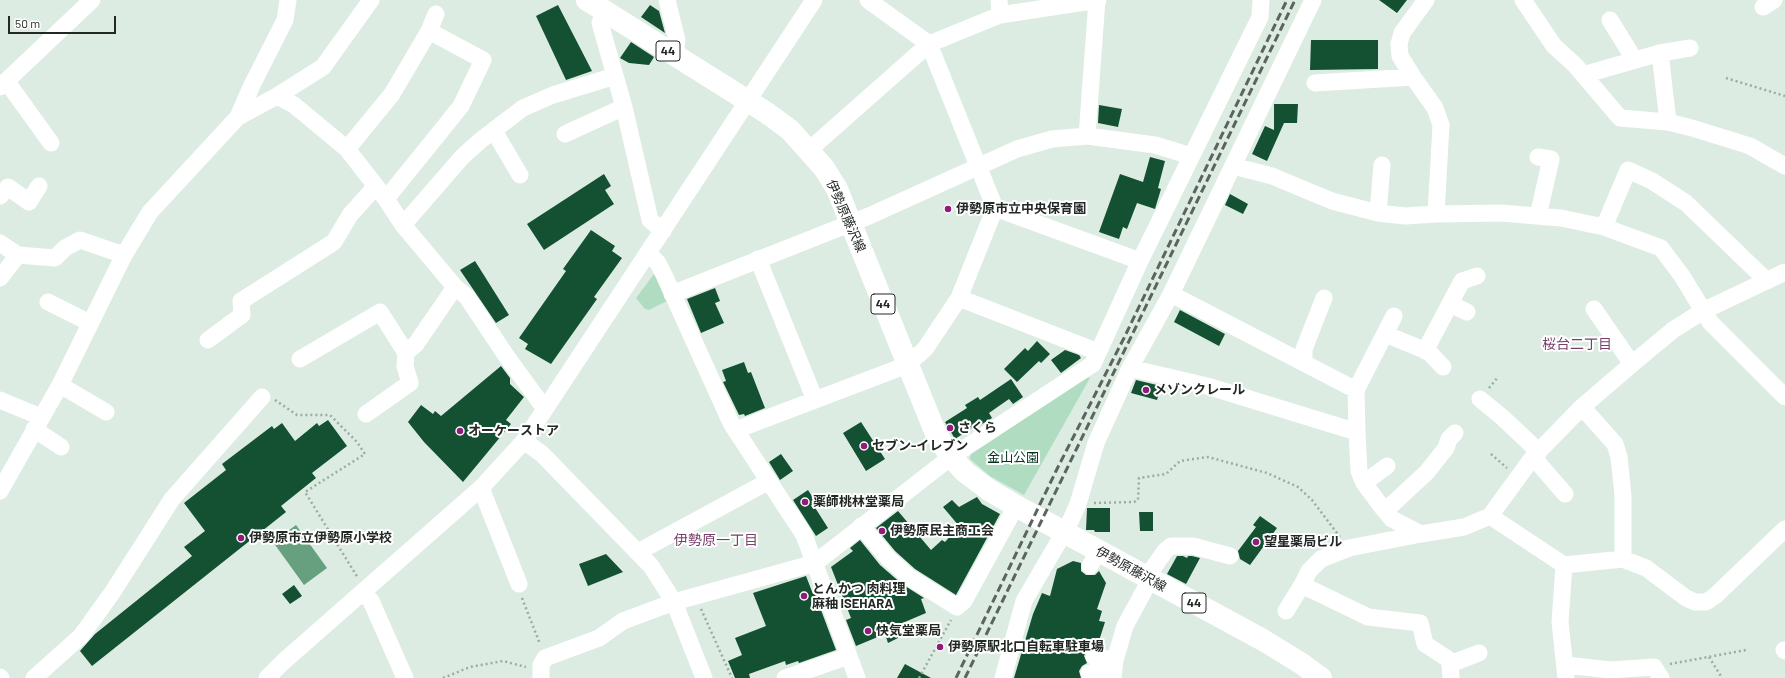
<!DOCTYPE html>
<meta charset="utf-8">
<style>
body{margin:0}
#map{position:relative;width:1785px;height:678px;overflow:hidden;background:#dcece2;font-family:Barlow,sans-serif}
canvas{display:block}
.scale{position:absolute;left:8px;top:16px;width:108px;height:18px;box-sizing:border-box;border:2px solid #222824;border-top:0;padding-left:5px;font-size:12px;line-height:14px;white-space:nowrap;color:#222824;-webkit-text-stroke:3px #fff;paint-order:stroke}
</style>
<div id="map">
<canvas width="1785" height="678"></canvas>
<div class="scale">50 m</div>
</div>
<script>
const context = document.querySelector('canvas').getContext('2d');
context.lineJoin = 'round';
function fillPath(path, color) {
  context.fillStyle = color;
  context.fill(path, 'evenodd');
}
function toPath(rows) {
  const path = new Path2D();
  for (const r of rows) {
    path.moveTo(r[0], r[1]);
    for (let i = 2; i < r.length; i += 2) path.lineTo(r[i], r[i + 1]);
  }
  return path;
}
function stroke(path, color, width, dash) {
  context.strokeStyle = color;
  context.lineWidth = width;
  context.lineCap = dash ? 'butt' : 'round';
  context.setLineDash(dash || []);
  context.stroke(path);
}
function write(font, color, halo, rows, align = 'center') {
  context.font = font + ' Barlow,"Noto Sans JP",sans-serif';
  context.lineWidth = 4;
  context.setLineDash([]);
  context.textBaseline = 'middle';
  context.strokeStyle = halo;
  context.fillStyle = color;
  for (const [text, x, y, turn = 0] of rows) {
    context.save();
    context.translate(x, y);
    context.rotate((+turn || 0) * Math.PI / 180);
    context.textAlign = isNaN(turn) ? turn : align;
    if (halo) context.strokeText(text, 0, 0);
    context.fillText(text, 0, 0);
    context.restore();
  }
}
fillPath(toPath([
 [657,270,671,299,649,310,645,309,636,298],
 [1086,376,1090,378,1024,495,990,476,970,459,971,453]
]), '#b0ddc1');
fillPath(toPath([
 [296,525,327,568,304,585,273,542]
]), '#67a07e');
fillPath(toPath([
 [1379,0,1407,0,1397,13],
 [558,5,592,71,566,80,536,16],
 [650,5,659,11,665,33,641,17],
 [1311,40,1378,40,1378,69,1310,70],
 [631,42,654,57,649,65,629,63,620,58],
 [1274,104,1298,104,1297,123,1284,123,1267,161,1252,154,1265,126,1274,130],
 [1099,105,1122,109,1118,127,1098,123],
 [1150,157,1165,161,1158,188,1161,189,1155,209,1137,203,1127,229,1123,227,1119,239,1099,232,1120,174,1143,182],
 [604,174,611,186,605,190,614,204,544,250,527,224],
 [1230,194,1248,204,1243,214,1225,205],
 [591,230,615,246,612,251,622,258,594,297,597,299,551,364,525,349,528,344,519,338,566,271,563,269],
 [475,261,509,315,496,323,460,270],
 [715,288,720,301,715,303,724,323,701,333,687,299],
 [1180,310,1225,334,1219,346,1174,322],
 [1037,341,1050,354,1041,363,1039,361,1017,382,1004,369,1025,348,1028,351],
 [1065,350,1079,355,1081,358,1061,373,1051,360],
 [744,362,748,373,751,372,765,408,745,416,744,414,739,415,723,382,726,381,722,370],
 [501,366,510,378,510,384,524,397,506,420,511,424,463,482,424,442,408,422,421,405,433,414,435,411,441,416],
 [1011,379,1023,397,1013,404,1009,399,989,413,992,418,979,426,978,424,955,439,945,422,967,408,965,405,978,397,980,400],
 [1136,380,1161,386,1157,400,1131,393],
 [328,420,347,446,312,473,316,478,281,506,286,512,92,666,80,651,95,634,192,556,184,547,205,531,184,503,226,470,222,464,272,426,274,429,282,423,295,441,317,423,319,426],
 [861,422,885,459,866,471,843,433],
 [781,454,793,471,780,480,769,462],
 [808,490,817,504,814,506,828,528,816,536,793,500],
 [977,497,982,504,1000,514,956,595,915,569,895,551,876,528,898,511,931,550,942,540,945,542,959,526,943,507,952,500,959,507],
 [1087,508,1110,508,1110,532,1095,532,1094,530,1086,530],
 [1139,512,1153,512,1153,531,1140,531],
 [1260,516,1277,528,1250,565,1240,559,1238,551,1256,527,1253,525],
 [860,540,880,565,902,584,924,598,921,599,926,613,893,627,898,638,888,643,885,634,856,646,846,620,851,618,831,567,853,551,850,548],
 [606,554,623,572,588,586,579,564],
 [1177,556,1183,556,1187,558,1188,556,1192,556,1200,558,1186,584,1167,574],
 [1073,561,1081,563,1081,571,1086,575,1095,575,1099,571,1106,583,1097,609,1102,611,1099,621,1105,622,1097,647,1091,648,1086,651,1084,656,1087,663,1082,666,1079,671,1081,678,1014,678,1033,614,1042,593,1050,596,1057,569],
 [806,576,813,594,815,594,836,650,799,663,798,661,786,665,785,661,749,674,750,678,735,678,728,661,742,655,735,638,766,626,753,593],
 [294,585,302,596,290,604,282,594],
 [905,664,931,678,897,678]
]), '#145032');
stroke(toPath([
 [1726,78,1785,96],
 [1489,388,1498,377],
 [275,400,297,415,330,415,357,442,365,454,305,492,358,578],
 [1491,454,1507,468],
 [1094,503,1134,502,1138,500,1139,478,1166,474,1180,461,1208,457,1267,473,1298,487,1312,500,1340,537],
 [522,598,540,644],
 [701,609,732,678],
 [1709,657,1722,678],
 [1670,664,1746,650],
 [443,678,470,667,503,661,526,667],
 [919,678,951,620]
]), '#9daaa2', 2.5, [2, 3]);
stroke(toPath([
 [667,0,677,40,675,55],
 [999,0,1000,15],
 [1426,0,1402,33,1399,44,1400,56,1413,77,1435,108,1441,125,1436,214],
 [1523,0,1554,46,1575,65,1620,118,1668,122,1692,128,1750,146,1785,166],
 [1763,7,1774,0],
 [605,11,600,23,624,107,650,220,663,231],
 [1610,20,1634,59],
 [1660,53,1690,48],
 [1583,75,1660,53,1668,122],
 [7,82,51,143],
 [1315,83,1413,77],
 [0,87,92,0],
 [277,96,294,105,347,149,386,199,403,225,455,287,467,297,507,357,545,409],
 [238,117,252,85,285,20,288,0],
 [494,131,520,175],
 [565,134,624,107],
 [1087,136,1097,0],
 [347,149,392,94,429,31,436,14],
 [809,150,929,44,1000,15,1098,0],
 [1233,166,1272,176,1332,201,1378,213,1405,216,1436,214,1501,213,1561,218,1604,227,1661,248,1682,276,1710,322,1785,397],
 [0,196,8,187,29,202,39,186],
 [386,199,461,106,483,60,429,31],
 [995,208,1140,261],
 [1378,213,1382,165],
 [1538,216,1551,159,1538,157],
 [403,225,463,156,481,140,523,108,553,95,615,76],
 [1604,227,1628,170,1652,181,1686,203,1767,281],
 [0,243,18,255,55,258,65,248,80,240,124,255],
 [648,253,658,263,664,275,731,423,804,535,857,678],
 [758,259,815,400],
 [0,278,18,255],
 [672,294,869,216,1017,149,1052,139,1087,136,1155,145,1191,156],
 [1171,294,1356,390],
 [959,298,1098,352],
 [48,302,90,323],
 [1450,304,1467,312],
 [1594,309,1632,364],
 [1385,334,1429,352,1443,367],
 [208,340,242,315,241,301,334,242,350,215,376,186],
 [1425,351,1462,281,1477,276],
 [300,359,380,312,406,353,416,344,455,287],
 [1304,363,1304,349,1324,298],
 [1130,368,1207,386,1357,432,1359,471,1364,483,1381,506,1392,519,1421,534,1464,527,1490,516,1564,565],
 [60,385,106,412],
 [1480,399,1502,417,1539,452],
 [0,400,41,417],
 [1582,407,1615,444,1619,457,1623,496,1623,559],
 [366,414,410,383,405,366,406,353],
 [34,429,61,447],
 [736,430,907,365,925,349,959,298,995,208,929,44,868,0],
 [1357,432,1356,390,1394,316],
 [524,441,542,454,651,566,674,602,704,678],
 [1533,457,1565,494],
 [1364,483,1387,466],
 [481,488,519,584],
 [0,491,60,385,124,255,150,212,238,117,277,96,323,67,371,0],
 [1385,511,1427,472,1446,448,1449,439,1455,433],
 [1490,516,1533,457,1582,407,1632,364,1673,330,1703,311,1785,272],
 [861,526,888,558,909,577,957,607,964,601,1016,506],
 [1421,534,1349,548,1321,559,1309,571,1302,585,1368,617,1420,623,1425,644,1448,659,1450,664,1451,678],
 [638,552,769,481],
 [1090,566,1098,551],
 [1146,578,1165,551,1171,546,1193,546,1230,556],
 [363,592,371,601,405,678],
 [1286,611,1302,585],
 [1784,650,1785,651],
 [1094,657,1115,660],
 [1450,664,1479,653],
 [1566,665,1610,670,1654,667,1661,678],
 [1089,673,1113,677],
 [0,677,1,678],
 [34,678,81,636,112,593,172,499,262,397],
 [267,678,283,662,481,488,524,441,814,0],
 [541,678,541,665,545,658,599,638,623,621,674,602,815,563,951,457,1093,364,1140,261,1260,17,1261,0],
 [785,678,849,656],
 [1003,678,1024,601,1069,524,1078,504,1096,443,1130,368,1171,294,1313,0],
 [1113,678,1115,660,1125,626,1150,580],
 [1566,678,1560,622,1564,565,1623,559,1646,568,1686,598,1695,602,1706,602,1715,596,1785,529]
]), '#fff', 17);
stroke(toPath([
 [587,0,767,113,790,130,824,168,837,189,936,434,951,457,965,472,989,490,1016,506,1263,640,1302,664,1321,678]
]), '#fff', 22);
stroke(toPath([
 [956,678,1057,469,1124,338,1287,0],
 [965,678,1295,0]
]), '#5b645e', 3, [8, 4]);
for (const [x, y, r, color] of [
 [948,209,4,"#901b7a"],
 [1146,390,4,"#901b7a"],
 [950,428,4,"#901b7a"],
 [460,431,4,"#901b7a"],
 [864,446,4,"#901b7a"],
 [805,502,4,"#901b7a"],
 [882,531,4,"#901b7a"],
 [241,538,4,"#901b7a"],
 [1256,542,4,"#901b7a"],
 [804,596,4,"#901b7a"],
 [868,631,4,"#901b7a"],
 [940,647,4,"#901b7a"]
]) {
  const dot = new Path2D();
  dot.arc(x, y, r, 0, 2 * Math.PI);
  context.fillStyle = color;
  context.fill(dot);
  stroke(dot, '#fff', 1.5);
}
for (const [x, y, w] of [
 [668,51,24],
 [883,304,24],
 [1194,603,24]
]) {
  const box = new Path2D();
  box.roundRect(x - w / 2, y - 10, w, 20, 3);
  context.fillStyle = '#fff';
  context.fill(box);
  stroke(box, '#222824', 1);
}
write('bold 12px', '#222824', null, [
 ["44",668,51],
 ["44",883,304],
 ["44",1194,603]
]);
write('bold 13px', '#222824', '#fff', [
 ["伊勢原市立中央保育園",956,209],
 ["メゾンクレール",1154,390],
 ["さくら",958,428],
 ["オーケーストア",468,431],
 ["セブン-イレブン",872,446],
 ["薬師桃林堂薬局",813,502],
 ["伊勢原民主商工会",890,531],
 ["伊勢原市立伊勢原小学校",249,538],
 ["望星薬局ビル",1264,542],
 ["とんかつ 肉料理",812,589],
 ["麻秞 ISEHARA",812,604],
 ["快気堂薬局",876,631],
 ["伊勢原駅北口自転車駐車場",948,647]
], 'left');
write('13px', '#222824', '#fff', [
 ["伊勢原藤沢線",846,216,66],
 ["伊勢原藤沢線",1131,569,29]
]);
write('13px', '#02341d', '#fff', [
 ["金山公園",1013,458]
]);
write('14px', '#793e6a', '#fff', [
 ["桜台二丁目",1577,344],
 ["伊勢原一丁目",716,540]
]);
</script>
